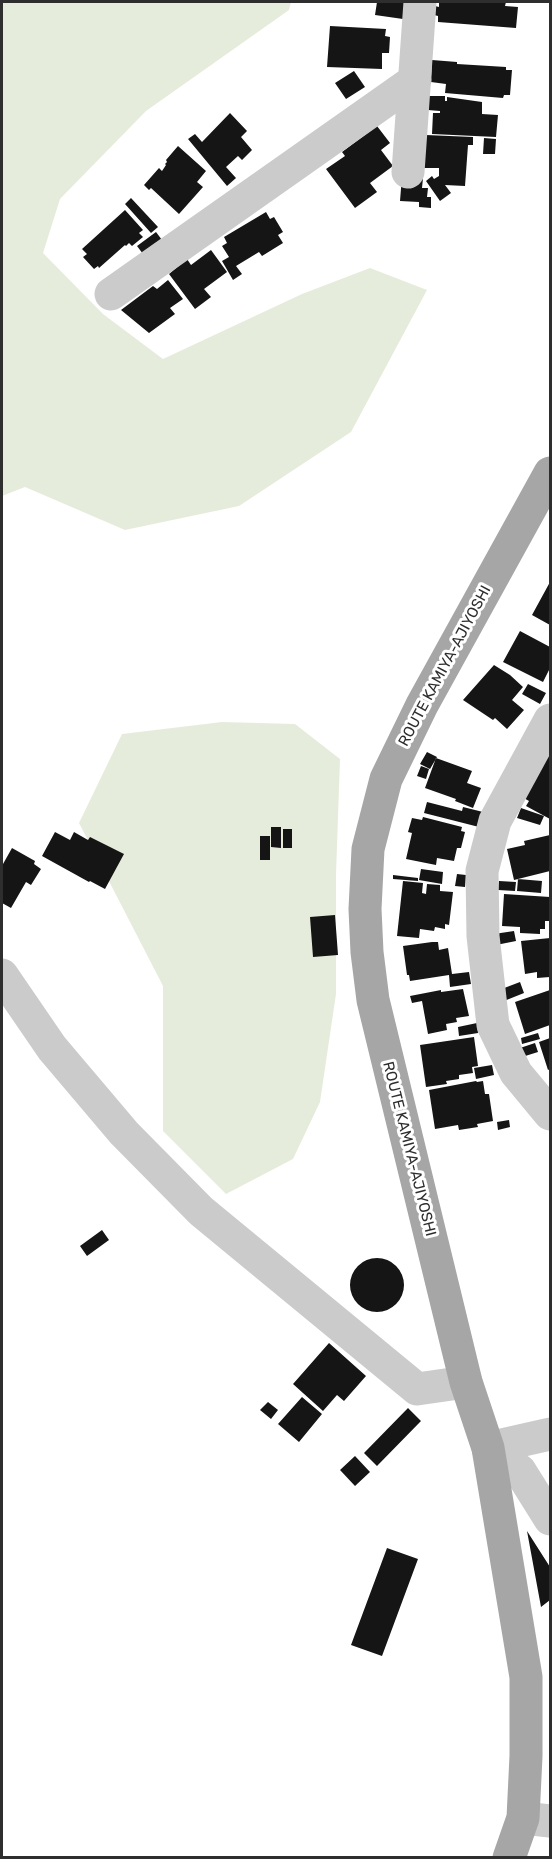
<!DOCTYPE html>
<style>
body{margin:0}
#map{position:relative;width:552px;height:1859px;overflow:hidden;background:#fff;font-family:Rubik,sans-serif}
canvas{display:block}
.frame{position:absolute;inset:0;border:3px solid #2e2e2e;pointer-events:none}
</style>
<div id="map">
<canvas width="552" height="1859"></canvas>
<div class="frame"></div>
</div>
<script>
const context = document.querySelector('canvas').getContext('2d');
context.lineJoin = 'round';
function fillPath(path, color) {
  context.fillStyle = color;
  context.fill(path, 'evenodd');
}
function toPath(rows) {
  const path = new Path2D();
  for (const r of rows) {
    if (r.length === 3) {
      path.moveTo(r[0] + r[2], r[1]);
      path.arc(r[0], r[1], r[2], 0, 2 * Math.PI);
      continue;
    }
    path.moveTo(r[0], r[1]);
    for (let i = 2; i < r.length; i += 2) path.lineTo(r[i], r[i + 1]);
  }
  return path;
}
function stroke(path, color, width, dash) {
  context.strokeStyle = color;
  context.lineWidth = width;
  context.lineCap = dash ? 'butt' : 'round';
  context.setLineDash(dash || []);
  context.stroke(path);
}
function write(font, color, halo, rows, align = 'center') {
  context.font = font + ' Rubik,sans-serif';
  context.lineWidth = 6;
  context.setLineDash([]);
  context.textBaseline = 'middle';
  context.strokeStyle = halo;
  context.fillStyle = color;
  for (const [text, x, y, turn = 0] of rows) {
    context.save();
    context.translate(x, y);
    context.rotate((+turn || 0) * Math.PI / 180);
    context.textAlign = isNaN(turn) ? turn : align;
    if (halo) context.strokeText(text, 0, 0);
    context.fillText(text, 0, 0);
    context.restore();
  }
}
fillPath(toPath([
 [2,2,291,2,289,10,146,111,60,199,43,253,103,314,163,359,302,294,370,268,427,290,351,432,239,506,125,530,25,487,2,496],
 [222,722,295,724,340,759,336,875,336,994,320,1102,293,1159,226,1194,163,1131,163,986,79,823,122,734]
]), '#e6ecdb');
fillPath(toPath([
 [377,2,405,3,403,19,375,15],
 [439,2,506,2,505,6,518,7,516,28,438,22,438,16,434,15,435,6,439,7],
 [330,26,386,29,385,36,390,37,389,53,382,53,382,69,327,67],
 [432,60,457,62,457,64,506,67,506,70,512,70,510,95,504,95,503,98,445,93,446,84,431,82],
 [354,71,365,87,346,99,335,83],
 [429,96,445,96,445,101,447,101,447,97,482,102,482,114,498,115,496,137,432,134,433,113,440,113,440,111,428,110],
 [230,113,247,131,241,137,252,150,242,160,238,156,226,167,236,178,227,186,188,139,195,134,202,142],
 [377,126,390,143,381,150,393,166,370,183,377,192,355,208,326,169,345,156,342,152],
 [426,135,473,137,473,145,468,145,465,186,445,185,451,193,440,201,426,181,432,176,434,179,439,176,439,168,424,168],
 [484,138,496,139,495,154,483,154],
 [178,146,206,171,197,182,203,187,179,214,151,188,149,190,144,185,159,168,162,171,166,165,165,164,167,162,166,160],
 [402,176,423,178,422,188,428,188,427,197,431,197,431,208,419,207,419,202,400,201],
 [131,198,158,227,151,233,125,204],
 [125,210,143,230,139,233,143,237,132,246,129,243,126,246,125,245,99,268,98,266,94,269,83,257,87,254,82,249],
 [266,212,270,219,274,217,283,232,278,235,283,243,262,256,259,252,236,266,242,274,233,280,222,261,229,257,222,246,227,243,224,237],
 [156,232,162,240,143,254,137,246],
 [211,250,227,272,204,289,211,297,195,309,169,274,187,259,191,265],
 [168,280,183,299,170,308,175,314,149,333,121,310,153,286,157,289],
 [550,582,550,625,532,615],
 [520,631,550,647,550,668,543,682,503,662],
 [494,665,510,675,523,687,512,700,524,710,507,729,495,718,493,720,463,700],
 [528,684,546,693,540,704,522,694],
 [427,752,437,757,430,769,420,764],
 [550,753,550,819,526,806,529,801,522,797],
 [436,758,472,771,467,783,481,788,473,808,455,801,456,799,425,788],
 [421,766,429,769,426,779,417,776],
 [427,802,462,811,463,807,483,812,479,827,424,813],
 [521,808,544,816,540,825,517,818],
 [423,817,462,827,461,831,465,832,461,848,457,848,454,861,437,858,436,865,406,859,412,833,408,832,412,818,422,820],
 [271,827,281,827,281,848,271,847],
 [283,829,292,829,292,848,283,848],
 [55,832,70,840,74,832,88,840,90,837,124,854,105,889,90,881,89,882,42,856],
 [550,835,550,871,514,880,507,849,525,845,524,841],
 [260,836,270,836,270,860,260,860],
 [12,848,35,861,34,864,41,869,31,885,26,882,11,908,2,903,2,863,3,864],
 [421,869,443,872,442,884,419,880],
 [457,874,466,875,465,887,455,886],
 [393,875,418,878,418,881,393,879],
 [518,879,542,881,541,893,517,891],
 [403,881,423,883,422,893,426,894,427,884,440,885,440,891,453,892,449,925,445,924,445,929,435,927,434,931,420,929,419,938,397,936],
 [499,881,516,882,515,891,498,890],
 [504,894,550,897,550,921,545,921,545,929,540,929,540,934,520,933,520,927,502,926],
 [335,915,338,955,313,957,310,917],
 [514,931,516,941,496,945,494,934],
 [550,938,550,977,537,978,537,972,525,974,521,941],
 [432,942,438,942,439,950,448,948,452,974,469,972,471,984,450,987,449,975,410,981,409,975,407,975,403,946],
 [520,982,524,993,504,1001,499,990],
 [463,989,469,1016,456,1018,457,1022,446,1024,447,1030,428,1034,422,1001,412,1003,410,996,441,990,441,992],
 [550,990,550,1025,525,1034,515,1002],
 [477,1023,478,1033,459,1036,458,1027],
 [538,1033,540,1039,522,1044,521,1038],
 [474,1037,478,1066,472,1067,473,1073,459,1075,459,1079,446,1081,447,1084,426,1087,420,1045],
 [550,1038,550,1069,548,1070,539,1042],
 [535,1043,538,1052,522,1057,520,1048],
 [492,1065,494,1075,476,1079,474,1068],
 [476,1081,477,1082,483,1081,485,1094,489,1094,493,1121,477,1124,478,1127,459,1130,458,1125,435,1129,429,1090],
 [509,1120,510,1127,498,1130,497,1122],
 [102,1230,109,1240,87,1256,80,1246],
 [377,1285,27],
 [329,1343,366,1376,344,1401,337,1395,323,1411,293,1384],
 [302,1397,322,1414,299,1442,278,1424],
 [268,1402,278,1410,271,1419,260,1410],
 [408,1408,421,1421,377,1466,364,1453],
 [355,1456,370,1472,355,1486,340,1470],
 [527,1531,550,1567,550,1600,541,1607],
 [387,1548,418,1559,382,1656,351,1645]
]), '#151515');
stroke(toPath([
 [408,172,420,2],
 [111,294,415,80],
 [550,720,495,821,482,871,483,936,493,1025,516,1073,550,1114],
 [2,975,52,1048,124,1133,201,1211,417,1389,466,1382],
 [550,1434,488,1448,520,1471,550,1519],
 [523,1818,550,1821]
]), '#cbcbcb', 33);
stroke(toPath([
 [509,1858,523,1818,526,1756,526,1677,488,1448,466,1382,373,1000,367,952,365,909,368,849,386,779,422,705,550,473]
]), '#a6a6a6', 33);
write('15px', '#2e2e2e', '#fff', [
 ["ROUTE KAMIYA-AJIYOSHI",445,666,-62],
 ["ROUTE KAMIYA-AJIYOSHI",409,1149,76]
]);
</script>
